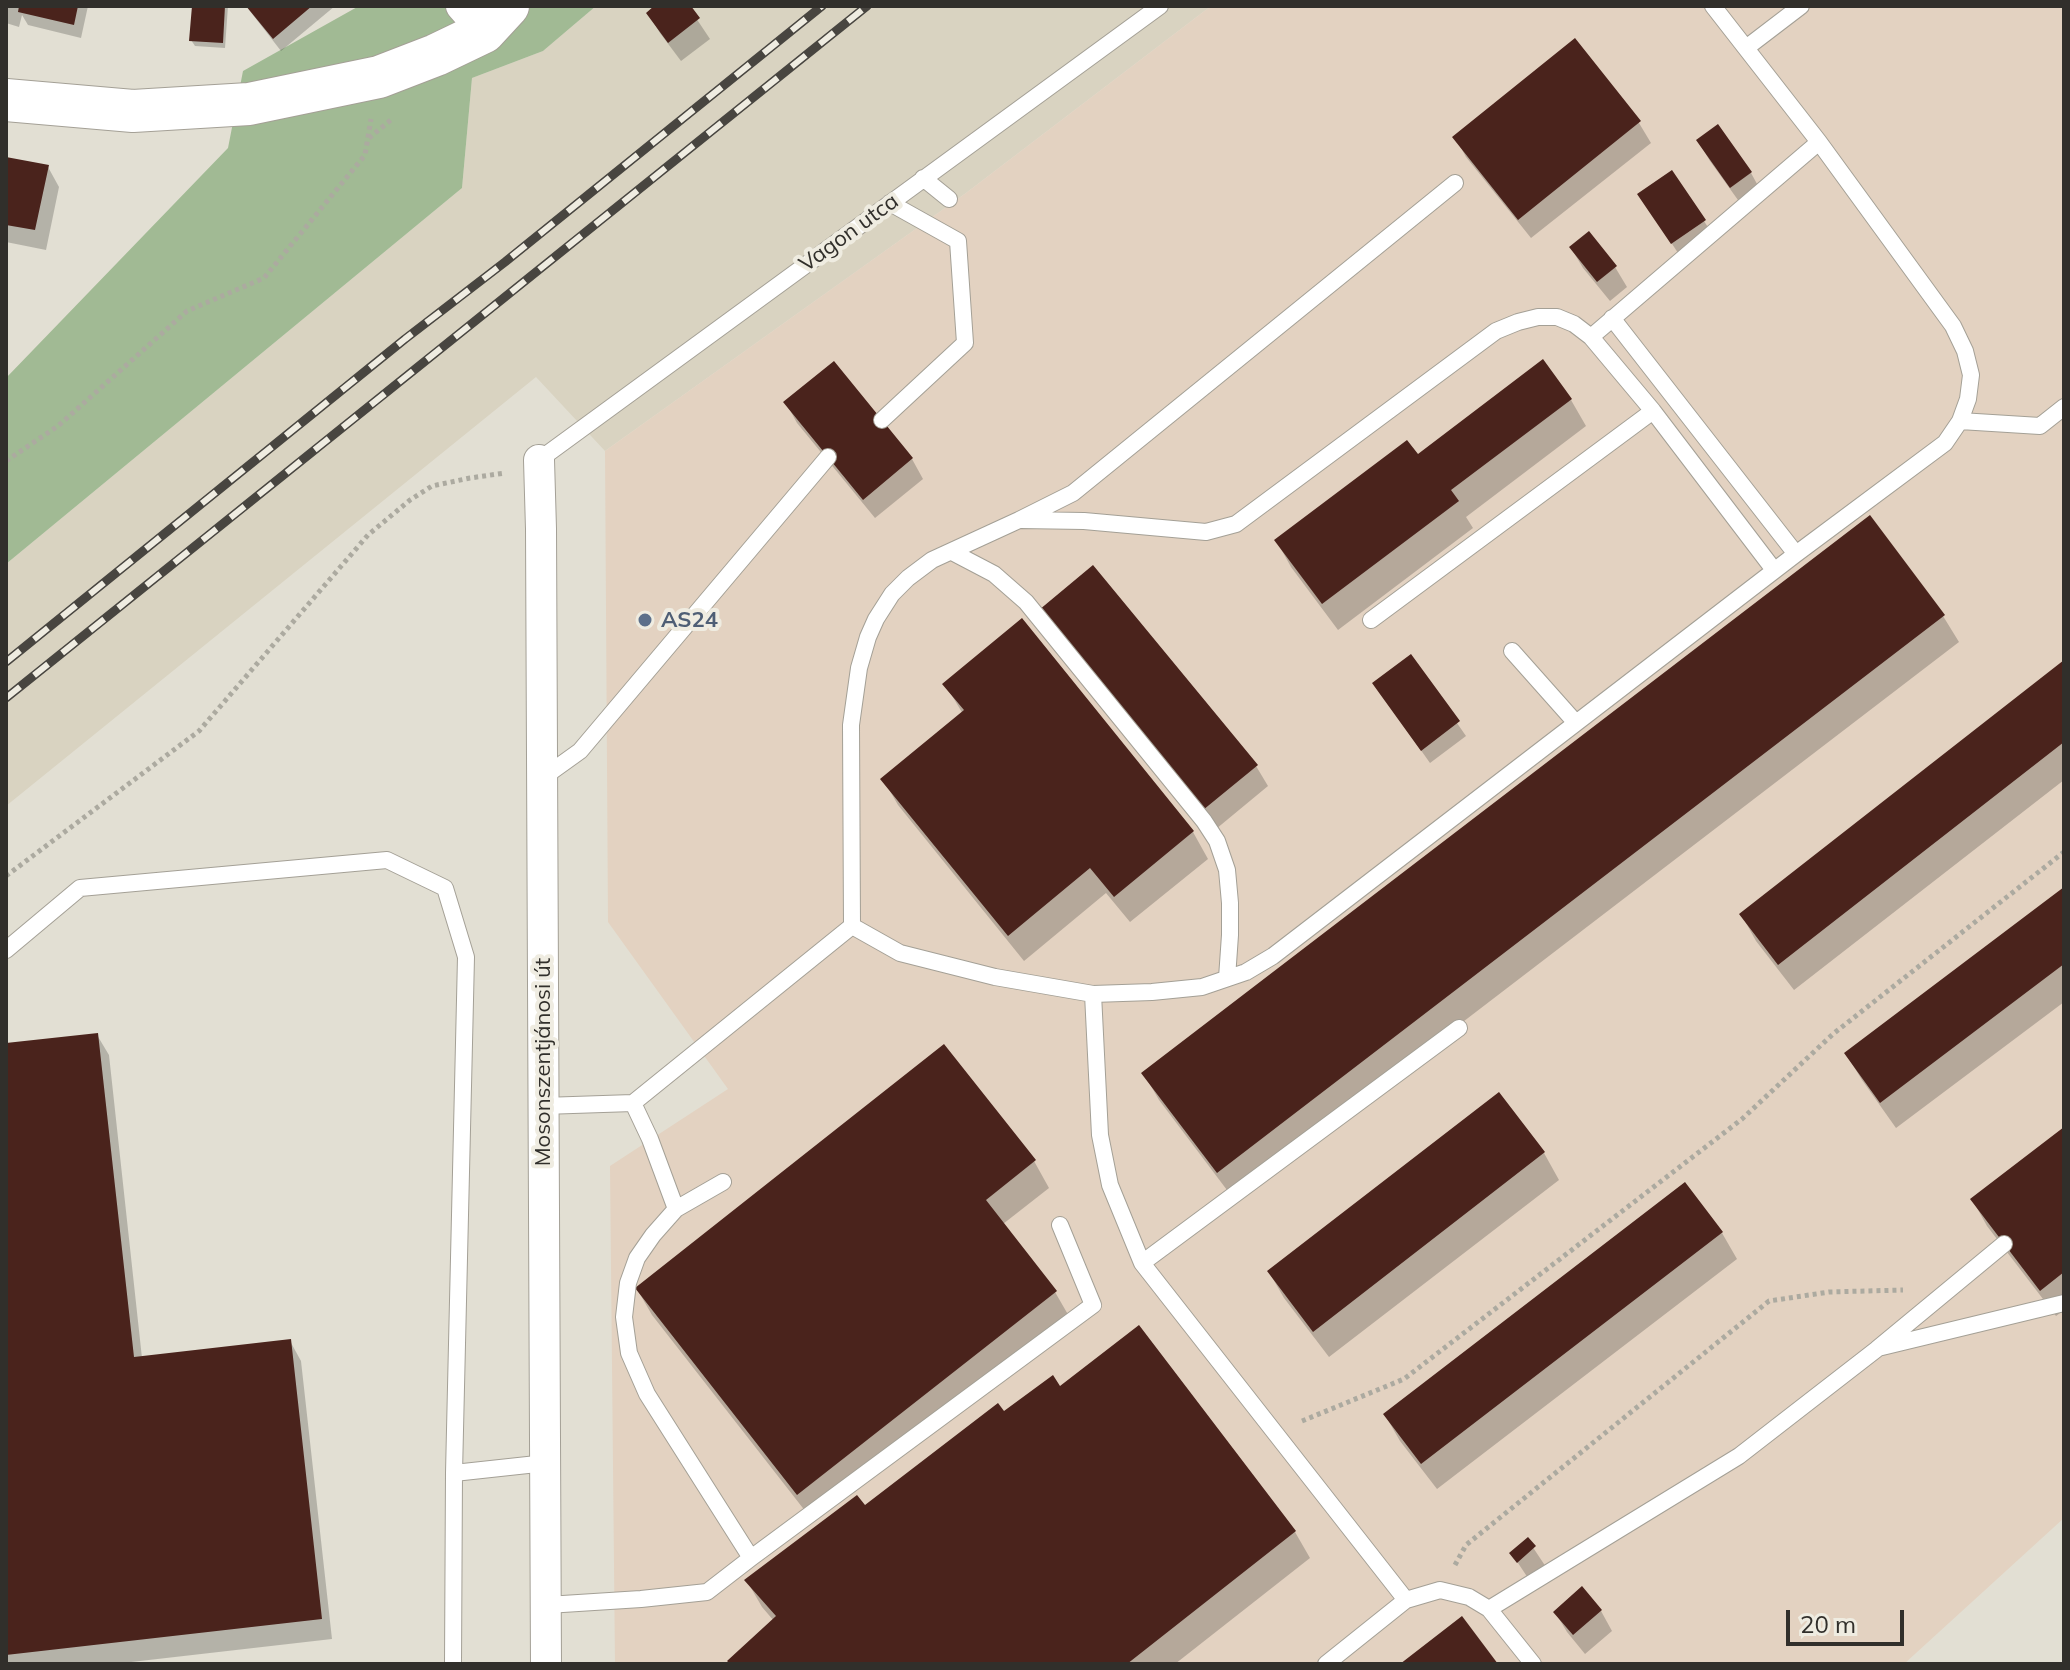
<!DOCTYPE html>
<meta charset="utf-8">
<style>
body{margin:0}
#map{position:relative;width:2070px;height:1670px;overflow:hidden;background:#e2dfd3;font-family:Mulish,sans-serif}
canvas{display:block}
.frame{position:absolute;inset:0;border:8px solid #312f2b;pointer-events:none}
.scale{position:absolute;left:1786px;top:1610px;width:118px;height:36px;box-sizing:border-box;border:4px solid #312f2b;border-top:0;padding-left:10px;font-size:24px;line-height:28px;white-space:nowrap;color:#312f2b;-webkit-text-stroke:6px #efece1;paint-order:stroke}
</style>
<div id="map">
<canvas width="2070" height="1670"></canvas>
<div class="frame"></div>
<div class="scale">20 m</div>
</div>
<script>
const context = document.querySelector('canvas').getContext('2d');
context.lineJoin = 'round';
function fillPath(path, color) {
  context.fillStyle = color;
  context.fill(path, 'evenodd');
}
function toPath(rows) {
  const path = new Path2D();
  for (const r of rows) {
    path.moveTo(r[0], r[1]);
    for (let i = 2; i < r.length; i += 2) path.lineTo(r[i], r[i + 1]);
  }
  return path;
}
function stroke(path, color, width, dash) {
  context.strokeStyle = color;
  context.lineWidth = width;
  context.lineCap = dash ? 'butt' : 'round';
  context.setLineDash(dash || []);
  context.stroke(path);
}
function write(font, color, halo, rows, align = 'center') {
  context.font = font + ' Mulish,sans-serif';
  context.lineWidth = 8;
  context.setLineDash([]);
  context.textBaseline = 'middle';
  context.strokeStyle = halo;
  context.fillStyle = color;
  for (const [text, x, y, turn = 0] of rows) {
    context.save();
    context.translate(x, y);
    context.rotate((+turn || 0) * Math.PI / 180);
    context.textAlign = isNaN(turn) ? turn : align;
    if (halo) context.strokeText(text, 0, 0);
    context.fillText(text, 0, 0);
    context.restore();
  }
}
fillPath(toPath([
 [596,6,1211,6,966,193,605,451,536,377,6,806,6,564,462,188,472,78,543,51]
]), '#d9d3c1');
fillPath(toPath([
 [1211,6,2064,6,2064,1518,1904,1664,615,1664,610,1166,728,1089,608,922,605,451,966,193]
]), '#e3d2c1');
fillPath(toPath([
 [359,6,596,6,543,51,472,78,462,188,6,564,6,378,228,148,243,71]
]), '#a1ba94');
fillPath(toPath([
 [6,6,88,6,81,38,28,25,22,15,19,27,6,23],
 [194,6,228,6,225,48,195,46,191,40],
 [246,6,335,6,281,51],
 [657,6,688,6,710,39,681,61,660,33,648,13],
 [1574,41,1639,123,1651,143,1531,238,1466,157,1455,137],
 [1717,127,1751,173,1762,193,1743,207,1710,161,1698,141],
 [6,159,48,167,59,187,46,250,6,242],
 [1639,194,1704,221,1716,240,1684,262],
 [1571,248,1615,267,1627,287,1610,301,1583,268],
 [834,364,912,459,923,479,875,518,797,423,786,403],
 [1571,400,1586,426,1466,517,1473,528,1338,630,1291,567,1276,540,1417,456],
 [1943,616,1959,642,1233,1198,1159,1100,1144,1074],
 [1022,621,1193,832,1208,859,1130,922,1106,893,1024,961,898,805,883,779,963,714,945,684],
 [1054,630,1256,766,1268,786,1216,829],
 [1411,657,1466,736,1430,763,1374,684],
 [2064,663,2064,780,1794,990,1756,941,1741,914],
 [2064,890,2064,1002,1896,1128,1862,1080,1846,1054],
 [97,1035,109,1055,142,1358,290,1341,301,1361,332,1639,114,1664,6,1664,6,1045],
 [1499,1095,1544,1153,1559,1180,1329,1357,1284,1298,1269,1272],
 [2064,1129,2064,1310,2056,1316,1987,1226,1972,1199],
 [1034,1161,1049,1188,1003,1224,1055,1292,1070,1318,813,1521,652,1315,637,1289],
 [1722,1233,1737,1259,1437,1489,1400,1441,1385,1415],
 [1060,1388,1295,1532,1310,1558,1175,1664,732,1664,774,1621,762,1607,747,1581,865,1508,1004,1414],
 [1528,1540,1546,1567,1530,1581,1512,1554],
 [1601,1611,1612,1631,1585,1654,1567,1632,1555,1612]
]), '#0003');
fillPath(toPath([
 [19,6,78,6,74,25,18,12],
 [192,6,225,6,223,43,189,41],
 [246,6,312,6,273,39],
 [654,6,691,6,700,18,668,43,646,13],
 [1575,38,1641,121,1518,220,1452,137],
 [1718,124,1752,172,1730,188,1696,140],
 [6,157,49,165,35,230,6,225],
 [1672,170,1706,220,1671,244,1637,194],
 [1589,231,1617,266,1597,282,1569,247],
 [1543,359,1572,399,1451,490,1459,501,1322,604,1274,540,1407,440,1418,454],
 [834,361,913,458,863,500,783,402],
 [1870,515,1945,615,1217,1173,1141,1073],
 [1093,565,1258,765,1203,810,1039,610],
 [1022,618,1194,831,1114,897,1090,868,1008,936,880,779,964,710,942,684],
 [1411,654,1460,721,1421,751,1372,683],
 [2064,660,2064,742,1778,965,1739,914],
 [2064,887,2064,964,1880,1103,1844,1053],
 [98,1033,134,1357,291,1339,322,1619,6,1655,6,1043],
 [944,1044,1036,1160,986,1200,1057,1291,797,1495,635,1288],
 [1499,1092,1545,1152,1313,1332,1267,1271],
 [2064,1127,2064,1272,2040,1291,1970,1199],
 [1685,1182,1723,1232,1421,1464,1383,1414],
 [1139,1325,1296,1531,1127,1664,730,1664,727,1661,776,1616,744,1580,857,1495,865,1505,998,1403,1004,1411,1053,1375,1060,1386],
 [1528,1537,1536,1546,1517,1563,1509,1553],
 [1582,1586,1602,1610,1573,1635,1553,1612],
 [1462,1616,1498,1664,1400,1664]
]), '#4a231c');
const lane = toPath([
 [1746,48,1801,6],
 [923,178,949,199],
 [1612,318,1796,554],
 [1591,337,1819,142],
 [882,420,965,343,958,241,890,203],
 [1960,421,2040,426,2064,407],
 [539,460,1160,6],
 [1021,520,1084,521,1206,532,1236,524,1496,331,1518,322,1538,317,1557,317,1574,324,1591,337,1653,411,1774,570],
 [952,552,994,574,1026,602,1204,821,1217,841,1227,870,1230,903,1230,935,1227,978],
 [1371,620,1653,411],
 [1512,651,1576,723],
 [541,779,580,751,828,457],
 [852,926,900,953,995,977,1093,994,1152,992,1202,987,1246,972,1273,956,1796,554,1945,443,1960,421,1968,399,1971,375,1965,351,1953,326,1819,142,1713,6],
 [6,950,80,888,387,860,445,888,466,957,454,1473,546,1463],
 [1093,994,1100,1135,1110,1185,1142,1263,1406,1600],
 [633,1103,650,1139,676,1209,653,1235,637,1258,628,1283,624,1317,629,1353,647,1394,751,1558],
 [543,1106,633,1103,852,926,851,725,859,668,868,637,876,619,892,594,908,578,932,560,1019,520,1073,493,1455,183],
 [676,1209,723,1182],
 [1142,1263,1459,1028],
 [1882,1347,2064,1303],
 [547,1605,641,1599,707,1592,751,1558,1093,1305,1060,1225],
 [1489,1609,1739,1456,1877,1349,2004,1244],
 [453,1664,454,1473],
 [1326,1664,1406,1600,1440,1590,1469,1597,1489,1609,1533,1664]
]);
const street = toPath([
 [461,6,484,32,498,24],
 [539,460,541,529,546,1664]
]);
const secondary = toPath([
 [6,100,133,111,249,104,379,77,436,55,484,32,508,6]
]);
stroke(lane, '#a4a096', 18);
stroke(street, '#a4a096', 32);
stroke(secondary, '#a4a096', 44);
stroke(toPath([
 [369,138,392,119],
 [6,461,58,426,187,311,264,278,365,155,371,119],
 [6,876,199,731,368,535,410,500,432,486,470,478,505,473],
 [1302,1421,1404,1379,1742,1119,1833,1034,2064,852],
 [1455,1565,1466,1545,1769,1301,1829,1292,1903,1290]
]), '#acaaa0', 5, [4, 4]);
stroke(lane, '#fff', 16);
stroke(street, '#fff', 30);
stroke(secondary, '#fff', 42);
const rail = toPath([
 [6,662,405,339,505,262,822,6],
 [6,698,867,6]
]);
stroke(rail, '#484540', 9);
stroke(rail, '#efece1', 6, [18]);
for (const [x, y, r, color] of [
 [645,620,8,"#5c6f8a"]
]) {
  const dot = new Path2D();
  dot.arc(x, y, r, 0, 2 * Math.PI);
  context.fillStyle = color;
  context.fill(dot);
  stroke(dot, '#efece1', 3);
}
write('22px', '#312f2b', '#efece1', [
 ["Vagon utca",849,233,-36],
 ["Mosonszentjánosi út",543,1062,-90]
]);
write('bold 22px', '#4e5e75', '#efece1', [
 ["AS24",661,620]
], 'left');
</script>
